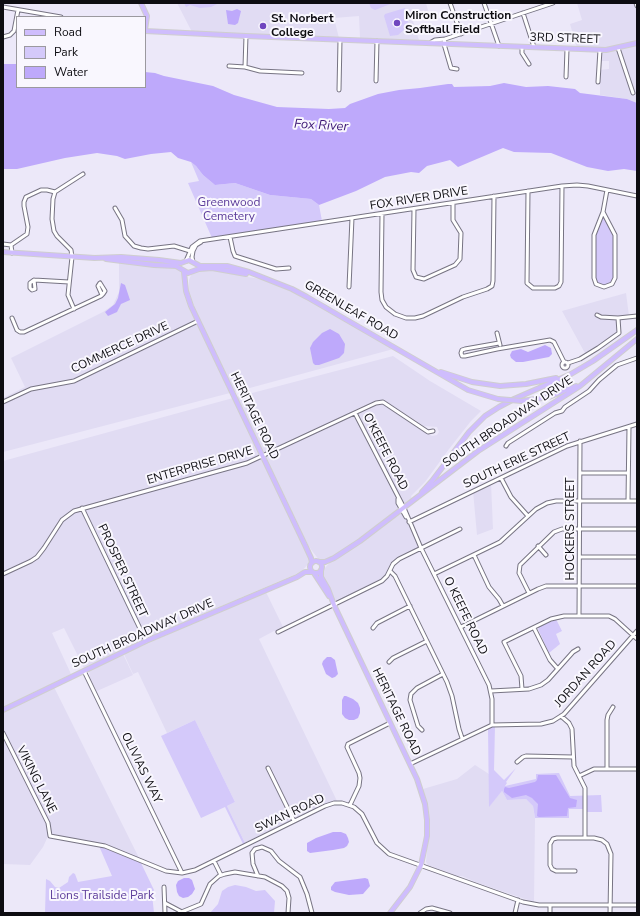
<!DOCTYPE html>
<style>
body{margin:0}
#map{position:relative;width:640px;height:916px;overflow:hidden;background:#ece8f9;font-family:"Nunito Sans",sans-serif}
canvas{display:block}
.frame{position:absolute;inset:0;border:4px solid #0d0c11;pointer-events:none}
.legend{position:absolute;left:16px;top:16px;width:130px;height:72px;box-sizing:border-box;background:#f9f7fe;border:1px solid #9b999f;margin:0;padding:5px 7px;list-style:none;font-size:12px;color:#0d0c11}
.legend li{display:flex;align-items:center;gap:8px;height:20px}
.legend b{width:20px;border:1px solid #9b999f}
</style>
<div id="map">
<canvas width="640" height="916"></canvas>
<div class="frame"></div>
<ul class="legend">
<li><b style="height:5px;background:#cfbdfd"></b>Road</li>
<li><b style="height:11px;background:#d4c9fa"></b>Park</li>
<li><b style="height:11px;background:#bea9fb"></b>Water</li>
</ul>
</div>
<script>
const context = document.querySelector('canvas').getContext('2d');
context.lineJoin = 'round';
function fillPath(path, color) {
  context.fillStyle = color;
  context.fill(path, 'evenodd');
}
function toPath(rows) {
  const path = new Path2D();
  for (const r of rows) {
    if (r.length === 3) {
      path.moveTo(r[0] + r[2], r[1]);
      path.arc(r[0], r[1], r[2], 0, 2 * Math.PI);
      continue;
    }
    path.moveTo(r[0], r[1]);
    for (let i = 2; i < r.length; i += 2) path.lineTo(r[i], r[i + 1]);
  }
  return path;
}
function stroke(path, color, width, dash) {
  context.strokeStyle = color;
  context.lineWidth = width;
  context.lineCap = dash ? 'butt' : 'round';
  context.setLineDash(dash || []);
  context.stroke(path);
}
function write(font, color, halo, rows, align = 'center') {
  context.font = font + ' "Nunito Sans",sans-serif';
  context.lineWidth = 4;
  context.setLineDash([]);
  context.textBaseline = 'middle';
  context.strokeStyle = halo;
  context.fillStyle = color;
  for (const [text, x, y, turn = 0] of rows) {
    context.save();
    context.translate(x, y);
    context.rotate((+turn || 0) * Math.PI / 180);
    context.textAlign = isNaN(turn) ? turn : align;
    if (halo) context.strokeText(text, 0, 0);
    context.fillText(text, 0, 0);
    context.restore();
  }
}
fillPath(toPath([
 [177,3,426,3,429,14,413,21,419,40,360,38,359,16,334,18,339,38,192,32],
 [577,3,637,3,637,103,627,99,600,95,600,70,609,69,609,61,600,61,601,49,577,48,570,24,582,20],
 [119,262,175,267,183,271,185,296,189,308,230,393,3,452,3,398,25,387,11,358,103,312,113,305,119,292],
 [208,269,233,272,248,277,267,280,292,289,397,348,235,392,193,306,189,292,189,280,191,275,195,272],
 [626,293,629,316,618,318,619,333,586,355,562,311],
 [393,356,430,381,481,411,471,421,449,449,425,482,411,496,412,499,355,542,326,561,320,561,309,547,237,397],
 [377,400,378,404,360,412,359,415,379,455,375,458,352,411],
 [384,400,424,426,437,427,439,432,437,435,432,436,383,404],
 [233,398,309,557,309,563,302,571,294,575,153,635,84,668,64,628,52,633,71,674,3,707,3,461],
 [491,483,493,529,477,535,473,491],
 [403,509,405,518,409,522,421,548,397,561,385,579,352,596,338,601,334,600,329,588,323,578,323,572,325,568,334,558],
 [265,590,284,629,278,632,274,631,259,639,337,801,329,802,245,843,227,806,235,802,195,720,167,733,138,672,133,674,124,654,239,603],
 [123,654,133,675,97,691,90,678,89,670],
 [54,687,139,858,102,844,49,834,43,847,30,865,3,864,3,711],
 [475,765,489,774,489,806,502,791,507,800,526,799,533,806,535,818,534,902,478,883,462,876,456,876,428,865,426,862,429,825,427,803,423,789,457,779]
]), '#e1dcf3');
fillPath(toPath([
 [184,3,219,3,211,7,200,8,190,5,186,7],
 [369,3,393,3,375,10,371,8],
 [405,8,409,18,406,28,398,35,390,36,384,16,385,14],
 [191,162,196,166,203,175,215,185,235,183,270,195,311,199,319,205,322,221,212,238,188,183,199,181],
 [603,212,615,235,613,282,603,287,595,282,594,235],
 [556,619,562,631,556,634,560,644,549,653,538,629,539,627],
 [195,720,235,802,227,806,245,843,243,844,225,807,201,818,161,736],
 [495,726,494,770,504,780,516,768,506,782,507,783,505,786,536,779,536,774,559,773,570,796,601,795,602,812,587,812,587,809,569,809,569,818,535,818,533,806,526,799,507,800,502,791,489,807,488,728],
 [99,846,141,863,154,890,152,894,154,913,45,913,46,879,50,881,55,887,59,888,68,882,69,877,73,873,75,874,78,882,112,876],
 [235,885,246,887,256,891,265,890,275,901,274,913,210,913,218,904,222,891,228,887]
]), '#d4c9fa');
fillPath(toPath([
 [237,9,241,11,238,23,235,25,228,24,226,10,232,11],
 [3,64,17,64,17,87,145,87,145,72,155,73,164,76,213,86,234,95,277,107,329,109,345,108,350,104,378,94,399,90,420,88,448,84,452,84,454,87,490,86,504,83,526,87,548,86,575,89,580,93,627,99,637,103,637,171,624,169,608,171,587,167,551,153,514,152,503,148,458,167,450,160,427,166,419,173,411,172,385,177,356,191,319,205,311,199,270,195,235,183,215,185,203,175,196,166,191,162,178,158,171,152,151,154,125,159,117,156,97,153,65,158,17,169,3,169],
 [121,283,125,285,130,300,121,304,117,312,108,316,105,312,115,304,118,298],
 [330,329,339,334,345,344,344,353,339,358,319,365,315,365,313,363,310,348,313,342,322,333],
 [545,345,551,348,552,354,549,357,523,362,516,362,511,358,510,355,512,351,521,349,528,352],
 [327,657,331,657,335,660,336,665,338,674,335,677,332,678,326,674,322,664,323,661],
 [344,696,346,696,353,699,358,703,360,708,360,713,358,718,354,720,349,720,345,718,342,714,342,700],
 [538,775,556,775,570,798,577,800,576,807,568,808,567,816,539,817,537,816,538,804,532,798,526,795,512,798,504,792,504,789,505,787,509,788,535,782,537,780],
 [333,832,341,832,346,834,348,838,349,842,347,846,344,848,333,850,310,853,307,851,307,843,316,838],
 [184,878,189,878,192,880,195,889,192,894,188,897,183,898,179,896,177,892,176,885,178,881],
 [365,878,368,879,370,886,363,894,349,895,335,892,331,890,331,887,335,882]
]), '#bea9fb');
const minor = toPath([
 [450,3,461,34],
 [484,3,499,46],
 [636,3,637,6],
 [3,7,61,17],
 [523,13,534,47],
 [14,31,18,10],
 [246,36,245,67,260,71,302,73],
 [3,37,10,35,14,31],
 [430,43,435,40,445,39],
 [444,44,445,39,553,3],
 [444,44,451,68,457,69],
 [522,47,522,53,529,64],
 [618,48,633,93],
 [229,66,245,67],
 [566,77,567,49],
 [376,81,377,41],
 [598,82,600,50],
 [339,90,340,40],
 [528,191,527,283,533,288,555,288,559,286,561,282,562,186],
 [115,208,122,220,125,236,134,246,141,248,148,249,174,246,190,251],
 [414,209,413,270,416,277,424,279,455,265,460,259,461,233,453,220,453,203],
 [603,212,615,235,615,278,612,284,604,287,596,284,594,278,594,235,603,212],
 [603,212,607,190],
 [382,214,381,292,382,300,386,307,395,314,406,318,415,318,423,316,463,297,487,289,492,286,493,281,494,196],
 [230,237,233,251,235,256,276,269,289,268],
 [3,244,11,245],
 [12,253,11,245,27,234,28,227,24,206,24,202,26,197,41,190,47,190,55,192],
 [186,261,192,247,200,241,562,186,577,185,588,186,637,196],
 [193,262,192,257,193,251,196,245,201,242],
 [34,280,35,289,32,290,30,288,30,283,34,280,69,282],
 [349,287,352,218],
 [74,309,68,295,72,257,71,250,57,236,54,231,52,219,53,199,55,192,83,174],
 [597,315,601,317,618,318,637,316],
 [12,318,17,330,20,332,24,332,101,296,103,294,105,291,100,283,98,286,102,295],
 [497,333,500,345],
 [499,343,465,349,462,350,461,353,462,356,465,356,497,349,550,340,554,342,564,362],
 [565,365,3],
 [568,363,580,359,598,348,619,333,618,318],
 [3,402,31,389,74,381,198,321],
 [355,413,404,508,421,548,489,685,492,699,492,725],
 [506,446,508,443,555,413,562,411,565,407,589,391,599,380,617,365,637,358],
 [580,473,628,473],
 [501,478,511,497,528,516],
 [398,499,398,503,406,517],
 [628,501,629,427],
 [82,508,146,641],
 [409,522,567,446,637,424],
 [538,546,546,555],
 [474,555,489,587,499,599,503,606],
 [580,557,637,557],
 [390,571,395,576,447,682,452,696,459,729,462,738],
 [3,574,31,561,37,557,44,548,62,520,74,511,247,463,376,403,383,402,428,432,433,431],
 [434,574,500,542,536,509,547,503,556,501,637,501],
 [529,593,519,573,520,565,554,532,562,529,637,529],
 [579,616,580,441],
 [461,627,538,589,546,586,637,586],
 [373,628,377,623,410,606],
 [534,628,550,660,558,669],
 [278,632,382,581,387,576,393,564,399,559,460,529],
 [389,662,393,658,427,641],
 [84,671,182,873],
 [522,689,521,676,504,642,551,619,564,616,609,616,615,619,637,639],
 [491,691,529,689,541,685,548,680,573,652,578,649],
 [561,716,569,723,572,729,574,766,585,788,585,838],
 [422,730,418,726,410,700,411,694,417,688,443,674],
 [3,733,48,823,50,836,105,846,166,871,182,873,195,870,325,806,334,803,342,803,354,807,362,814,377,843,389,854,523,902,539,905,637,905],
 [517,762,523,757,526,756,573,757],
 [410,764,492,725,541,724,553,721,564,714,637,631],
 [268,768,294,821],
 [607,769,607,720,608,715,613,707],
 [579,776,594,769,637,769],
 [350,805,359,786,360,778,359,773,347,747,348,744,390,723],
 [214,861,221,875],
 [575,871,556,871,552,869,550,865,550,844,553,839,557,838,594,838,602,840,607,844,611,854,610,913],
 [258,876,253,864,252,853,255,849,262,847,271,851,279,861,300,877,307,894,312,913],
 [164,887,165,913],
 [165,903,182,912],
 [179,913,201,904,210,884,219,876,225,874,235,872,265,877,282,886,287,891,289,898,288,913],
 [420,913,426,909,432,908,450,913],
 [515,913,518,900],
 [550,913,550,905]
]);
const major = toPath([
 [141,3,147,16,145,30],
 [145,31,246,36,606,50,637,43],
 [3,252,95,258],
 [94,258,121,257,159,260,181,263,189,260,200,266,227,266,249,272,292,289,307,297,468,390,498,399],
 [106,259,154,265,176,266,188,273,199,269,212,268,246,274],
 [184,272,186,291,191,306,305,545,311,558,312,563],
 [441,372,472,382,500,386,526,384,556,378],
 [522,401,549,397,576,386],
 [422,492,432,481,469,432,485,416,499,407,514,399,571,374,593,361,637,330],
 [316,567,6],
 [319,562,325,562,334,558,360,541,478,451,580,386,637,339],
 [321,570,321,577,328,589,334,605,417,779,425,804,427,820,427,836,421,865,410,887,390,913],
 [314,573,329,596],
 [3,710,146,641,297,577,305,572,312,572]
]);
stroke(minor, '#777483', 5);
stroke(major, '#cfcecf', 6);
stroke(minor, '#fff', 3);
stroke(major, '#cfbdfd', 4);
const majorBridge = toPath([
 [498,399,522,401]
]);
stroke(majorBridge, '#cfcecf', 6, []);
stroke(majorBridge, '#cfbdfd', 4);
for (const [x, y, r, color] of [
 [397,23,4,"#7046bf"],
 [263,26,4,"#7046bf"]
]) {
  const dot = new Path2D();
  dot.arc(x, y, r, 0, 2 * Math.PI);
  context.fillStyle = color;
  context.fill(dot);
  stroke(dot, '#f9f7fe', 1.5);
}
write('bold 12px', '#0d0c11', '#f9f7fe', [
 ["Miron Construction",405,16],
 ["Softball Field",405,30],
 ["St. Norbert",271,19],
 ["College",271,33]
], 'left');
write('12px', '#0d0c11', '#f9f7fe', [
 ["3RD STREET",565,39,2],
 ["FOX RIVER DRIVE",419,199,-9],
 ["GREENLEAF ROAD",351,311,30],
 ["COMMERCE DRIVE",120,348,-25],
 ["HERITAGE ROAD",254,416,64],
 ["SOUTH BROADWAY DRIVE",508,422,-34],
 ["O'KEEFE ROAD",385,452,63],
 ["SOUTH ERIE STREET",517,461,-25],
 ["ENTERPRISE DRIVE",200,466,-16],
 ["HOCKERS STREET",571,529,-90],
 ["PROSPER STREET",122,571,65],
 ["O KEEFE ROAD",465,616,64],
 ["SOUTH BROADWAY DRIVE",143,634,-24],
 ["JORDAN ROAD",586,674,-48],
 ["HERITAGE ROAD",396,712,64],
 ["OLIVIAS WAY",141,768,64],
 ["VIKING LANE",36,780,63],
 ["SWAN ROAD",290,814,-25]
]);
write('12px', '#5c3c9a', '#f9f7fe', [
 ["Greenwood",229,203],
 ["Cemetery",229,217],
 ["Lions Trailside Park",102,896]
]);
write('italic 13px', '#3d1875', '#f9f7fe', [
 ["Fox River",321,126,3]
]);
</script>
